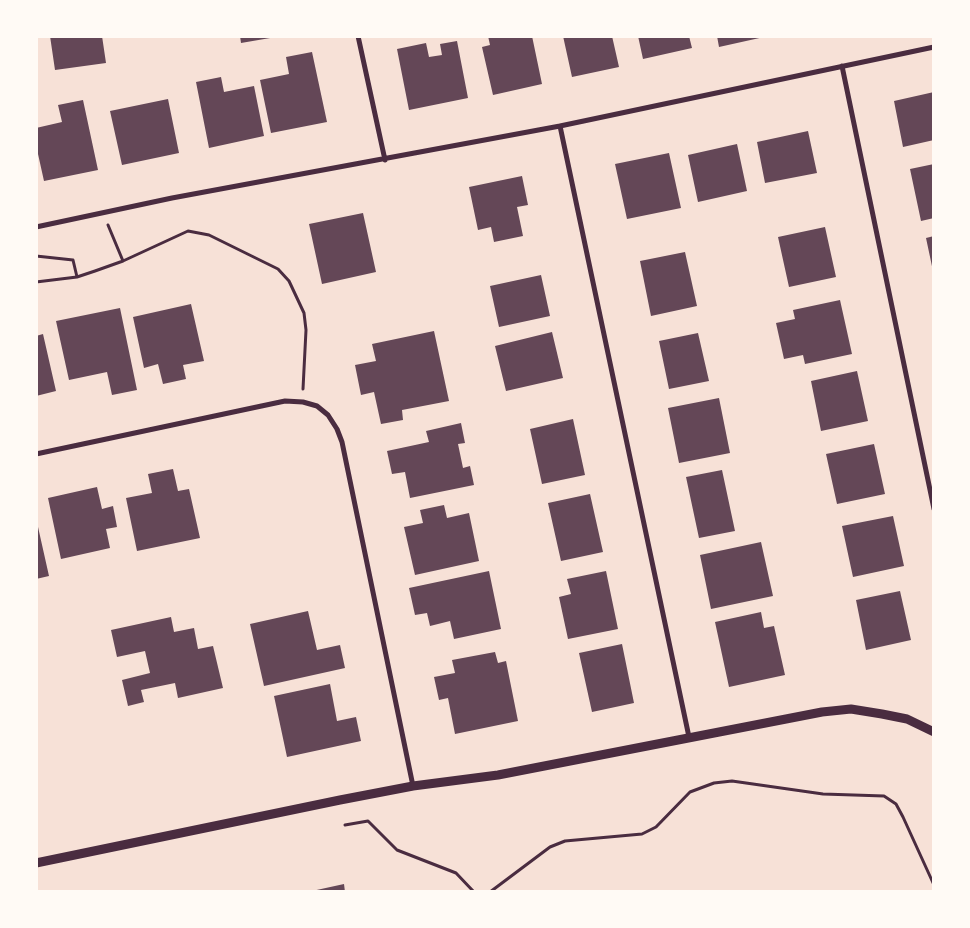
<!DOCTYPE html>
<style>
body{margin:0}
#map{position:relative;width:970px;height:928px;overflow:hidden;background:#f7e1d7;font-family:Karla,sans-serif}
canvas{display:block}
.frame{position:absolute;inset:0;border:38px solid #fffaf5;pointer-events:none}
</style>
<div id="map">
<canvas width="970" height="928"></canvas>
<div class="frame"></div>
</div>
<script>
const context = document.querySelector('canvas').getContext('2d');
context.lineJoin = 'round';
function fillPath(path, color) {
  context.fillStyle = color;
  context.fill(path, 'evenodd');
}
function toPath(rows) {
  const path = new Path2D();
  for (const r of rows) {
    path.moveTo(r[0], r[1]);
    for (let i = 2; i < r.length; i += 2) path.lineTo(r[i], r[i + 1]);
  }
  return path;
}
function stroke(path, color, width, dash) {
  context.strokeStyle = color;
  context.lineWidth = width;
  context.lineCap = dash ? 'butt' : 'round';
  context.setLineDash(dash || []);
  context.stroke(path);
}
fillPath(toPath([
 [50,36,102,36,106,63,55,70],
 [240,36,276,36,276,37,241,43],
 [488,36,532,36,542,84,493,95,482,47,490,45],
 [563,36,612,36,619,67,572,77],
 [638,36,689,36,692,48,643,59],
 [717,36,764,36,764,37,719,47],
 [457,41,468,98,409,110,397,49,426,43,429,57,442,55,440,44],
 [312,52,327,122,271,133,260,80,289,74,286,57],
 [221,77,224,92,254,86,264,136,209,148,196,82],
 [934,92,934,140,903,147,894,101],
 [168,99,179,153,122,165,110,111],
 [83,100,98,170,44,181,36,145,36,128,62,122,58,105],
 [808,131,817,173,765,183,757,142],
 [737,144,747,191,698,202,688,155],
 [669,153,681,208,627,219,615,164],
 [934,164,934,218,921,221,910,169],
 [522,176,528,205,517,207,523,236,494,242,491,227,478,230,469,187],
 [363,213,376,272,322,284,309,224],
 [825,227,836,277,789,287,778,237],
 [934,236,934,271,933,271,926,238],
 [685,252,697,306,651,316,640,261],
 [541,275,550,316,499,327,490,286],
 [840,300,852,354,805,364,803,355,784,359,776,323,795,319,793,310],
 [191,304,204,361,183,365,186,379,163,384,158,364,144,368,133,317],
 [120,308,137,390,112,395,107,372,69,380,56,321],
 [434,331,449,401,402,410,403,420,381,424,374,392,361,395,355,365,376,361,372,344],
 [552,332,563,378,506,391,495,346],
 [698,333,709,381,669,389,659,341],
 [43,334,56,391,36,396,36,336],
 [857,371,868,421,821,431,811,381],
 [719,398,730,453,679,463,668,408],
 [573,419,585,475,542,484,530,429],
 [461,423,465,443,458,444,463,468,470,466,474,485,410,498,405,472,392,474,387,451,429,442,426,431],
 [874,444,885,494,837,504,826,454],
 [173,469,178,491,189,489,200,538,137,551,126,498,152,493,148,474],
 [722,470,735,531,699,538,686,477],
 [97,487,102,509,113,506,117,527,106,529,110,548,61,559,48,498],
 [590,494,603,552,561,561,548,503],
 [444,505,447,518,469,513,479,561,415,575,404,527,423,523,420,510],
 [893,516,904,566,853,577,842,526],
 [36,518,49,576,36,579],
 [761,542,773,596,711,609,700,555],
 [489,571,501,629,454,639,450,621,430,626,427,613,415,615,409,588],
 [606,571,618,629,568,639,559,597,571,594,567,579],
 [900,591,911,640,866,650,856,600],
 [308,611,317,650,340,645,345,668,264,686,250,624],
 [761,612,764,628,774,626,785,675,729,687,715,622],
 [171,617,174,632,194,628,198,649,213,646,223,688,178,698,175,683,141,690,144,702,128,706,122,680,150,673,145,651,117,657,111,630],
 [622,644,634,703,592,712,579,653],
 [495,652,498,663,506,661,518,721,455,734,448,698,439,700,434,677,455,673,452,660],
 [330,684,337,721,356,717,361,741,287,757,274,696],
 [344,884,345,892,312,892,312,891]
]), '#644757');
stroke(toPath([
 [108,225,123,261],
 [36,256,73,260,77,277],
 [36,282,77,277,95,271,123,261,188,231,209,235,278,269,289,281,304,313,306,330,303,389],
 [345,825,368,821,397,850,456,873,474,892],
 [490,892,550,847,565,841,642,834,656,827,690,792,714,783,732,781,823,794,884,796,896,804,903,817,934,885]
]), '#4a2c40', 3);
stroke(toPath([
 [358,36,385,160],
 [842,66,934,509],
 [560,126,689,737],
 [36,227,172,198,560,126,934,47],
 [36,454,285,401,303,402,317,406,328,415,337,429,342,442,413,786]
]), '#4a2c40', 5);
stroke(toPath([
 [36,863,340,800,413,786,498,775,822,712,851,709,882,714,907,719,934,732]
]), '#4a2c40', 9);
</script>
